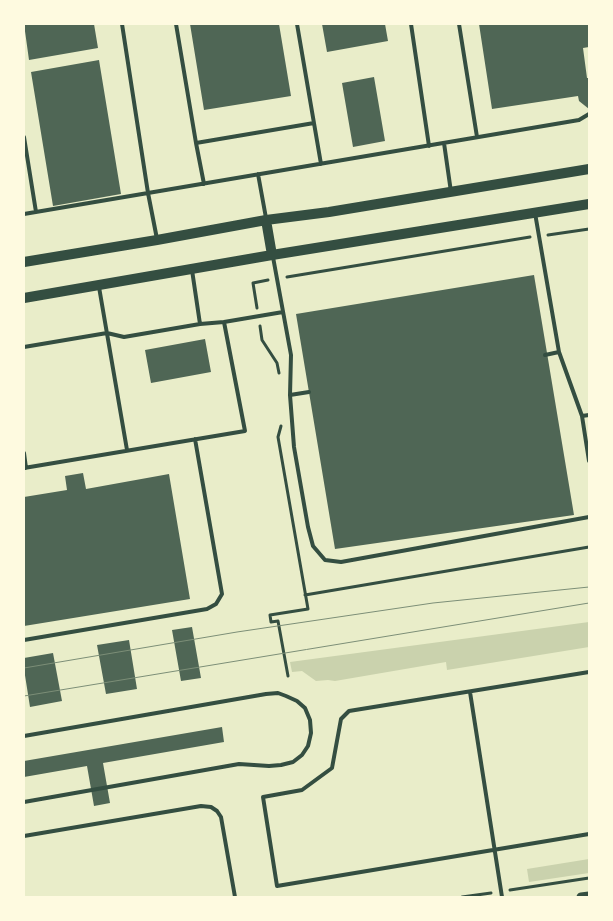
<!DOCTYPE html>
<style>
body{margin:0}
#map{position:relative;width:613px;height:921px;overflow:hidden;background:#e9edc9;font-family:"Public Sans",sans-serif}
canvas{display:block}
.frame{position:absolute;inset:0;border:25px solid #fefae0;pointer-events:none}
</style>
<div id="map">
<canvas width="613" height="921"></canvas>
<div class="frame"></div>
</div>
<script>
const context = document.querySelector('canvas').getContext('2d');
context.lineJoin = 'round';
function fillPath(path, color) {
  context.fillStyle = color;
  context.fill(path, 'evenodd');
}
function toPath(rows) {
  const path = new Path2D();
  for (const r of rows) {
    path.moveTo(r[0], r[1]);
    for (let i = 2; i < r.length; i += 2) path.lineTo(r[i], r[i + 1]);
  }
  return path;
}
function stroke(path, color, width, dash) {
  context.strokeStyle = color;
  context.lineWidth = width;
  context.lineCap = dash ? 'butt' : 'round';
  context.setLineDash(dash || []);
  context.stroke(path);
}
fillPath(toPath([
 [589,622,589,647,447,670,446,662,335,681,328,680,316,681,302,671,292,672,290,662],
 [589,859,589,873,529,882,527,869]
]), '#cad2ad');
fillPath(toPath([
 [24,24,94,24,98,48,29,60],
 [190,24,279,24,291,96,204,110],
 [322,24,385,24,388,41,327,52],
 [479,24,589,24,589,47,583,48,587,78,589,78,589,109,579,101,578,96,492,109],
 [99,60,121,194,53,206,31,72],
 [374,77,385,141,353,147,342,83],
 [534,275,574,515,335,549,296,314],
 [205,339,211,372,151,383,145,350],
 [83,473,86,489,169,474,190,599,24,626,24,497,67,490,65,476],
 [192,627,201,678,181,681,172,630],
 [129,640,137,689,106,694,97,645],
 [53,653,62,701,30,707,24,669,24,658],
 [222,727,224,742,103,763,110,803,94,806,87,766,24,777,24,761]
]), '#4f6655');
stroke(toPath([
 [548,235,589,229],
 [287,277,530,237],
 [257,308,253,283,268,280],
 [260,326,262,340,277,363,279,373],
 [281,426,278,437,308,609,270,615,271,622,278,621,288,676],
 [305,595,589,547],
 [510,890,589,878],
 [462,897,491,893]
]), '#344e41', 3);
stroke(toPath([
 [122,24,148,193,157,239],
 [176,24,196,143,314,123],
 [297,24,321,164],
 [411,24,429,146],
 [459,24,477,137],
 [24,137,36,212],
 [196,143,204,184],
 [444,143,451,192],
 [258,174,266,218],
 [535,213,559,352,582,416,589,461],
 [24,214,579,120,589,114],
 [273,257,291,355,290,395,294,447,308,527,313,546,325,560,341,562,589,517],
 [192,270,200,324],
 [99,287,127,450],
 [224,322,283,312],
 [24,347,107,333,124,337,200,324,224,322,245,431,24,468],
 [545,355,559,352],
 [290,395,309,392],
 [582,416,589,415],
 [24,453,26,468],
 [24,640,207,609,216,604,222,594,195,439],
 [589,672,349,711,341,719,332,768,302,790,263,797,277,886,589,834],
 [470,692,502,897],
 [24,736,266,694,278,693,286,696,297,701,305,708,310,720,311,733,308,746,302,755,293,762,281,765,269,766,239,764,24,802],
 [24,836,201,806,211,807,217,811,221,817,235,897]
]), '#344e41', 4);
stroke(toPath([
 [581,897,589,896]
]), '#344e41', 9);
stroke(toPath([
 [266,220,272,255],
 [24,262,157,240,266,220,329,212,589,169],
 [24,298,272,255,589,204]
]), '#344e41', 10);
stroke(toPath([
 [24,668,237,632,433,603,589,587],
 [24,696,589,603]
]), '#7c8e77', 1);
</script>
